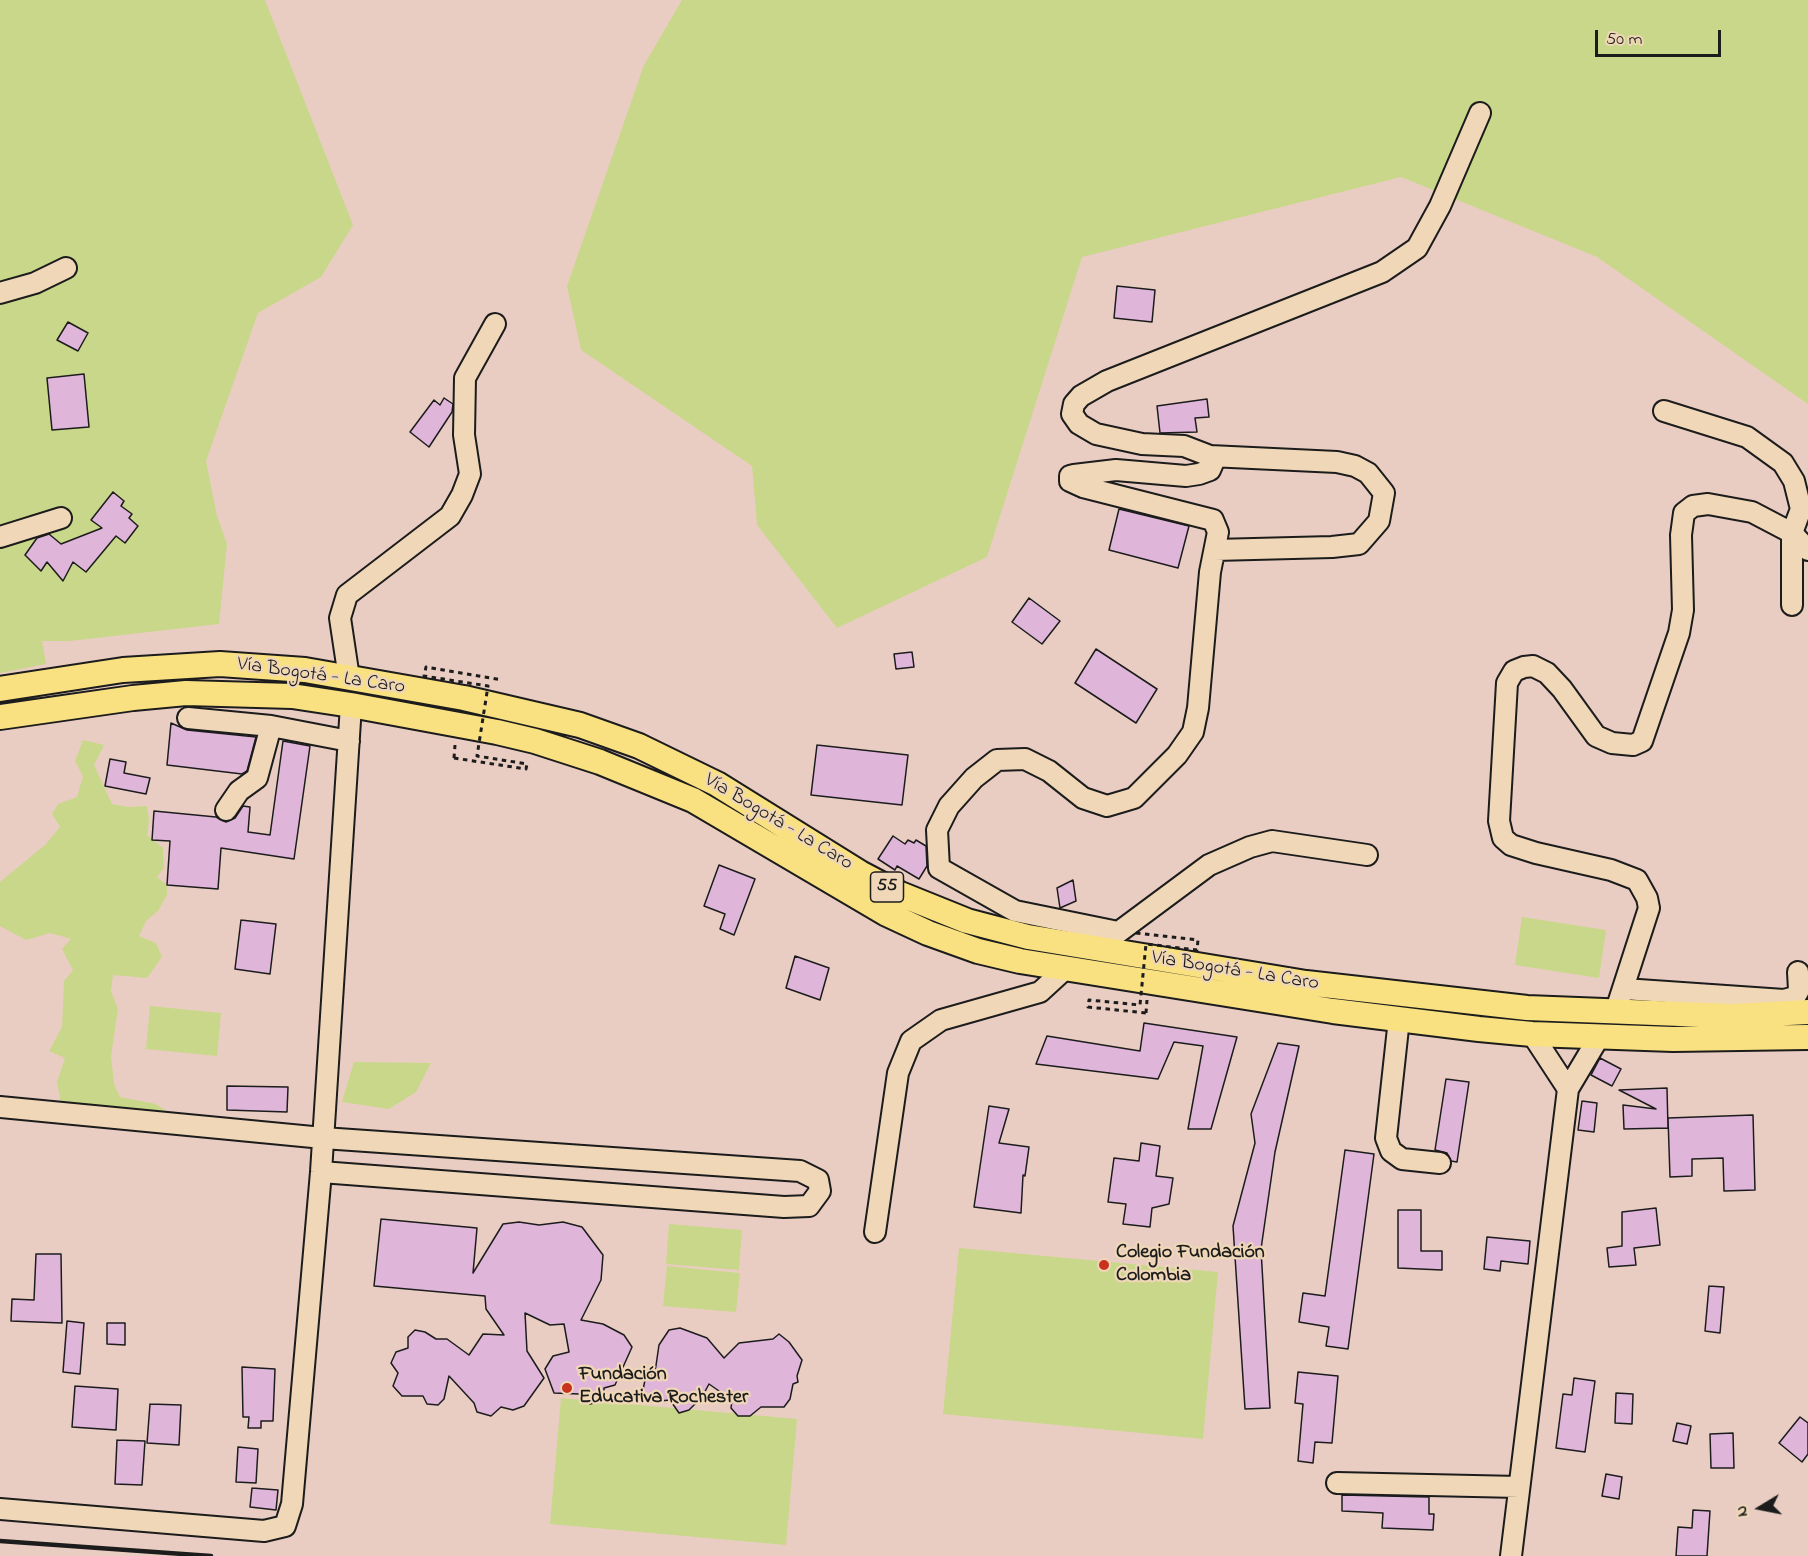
<!DOCTYPE html>
<meta charset="utf-8">
<style>
body{margin:0}
#map{position:relative;width:1808px;height:1556px;overflow:hidden;background:#eacdc2;font-family:"Indie Flower",sans-serif}
canvas{display:block}
.north{position:absolute;left:1730px;top:1478px;width:60px;height:60px;-webkit-text-stroke:4px #efd7b7;paint-order:stroke;rotate:260deg;font-size:16px;font-weight:700;line-height:24px;text-align:center;color:#1c1c1c}
.north::after{content:'';display:block;margin:auto;width:21px;height:27px;background:#1c1c1c;clip-path:polygon(50% 0,100% 100%,50% 72%,0 100%)}
.scale{position:absolute;left:1595px;top:30px;width:126px;height:27px;box-sizing:border-box;border:3px solid #1c1c1c;border-top:0;padding-left:8px;font-size:18px;line-height:21px;white-space:nowrap;color:#1c1c1c;-webkit-text-stroke:4px #efd7b7;paint-order:stroke}
</style>
<div id="map">
<canvas width="1808" height="1556"></canvas>
<div class="north">N</div>
<div class="scale">50 m</div>
</div>
<script>
const context = document.querySelector('canvas').getContext('2d');
context.lineJoin = 'round';
function fillPath(path, color) {
  context.fillStyle = color;
  context.fill(path, 'evenodd');
}
function toPath(rows) {
  const path = new Path2D();
  for (const r of rows) {
    path.moveTo(r[0], r[1]);
    for (let i = 2; i < r.length; i += 2) path.lineTo(r[i], r[i + 1]);
  }
  return path;
}
function stroke(path, color, width, dash) {
  context.strokeStyle = color;
  context.lineWidth = width;
  context.lineCap = dash ? 'butt' : 'round';
  context.setLineDash(dash || []);
  context.stroke(path);
}
function write(font, color, halo, rows, align = 'center') {
  context.font = font + ' "Indie Flower",sans-serif';
  context.lineWidth = 4.5;
  context.setLineDash([]);
  context.textBaseline = 'middle';
  context.strokeStyle = halo;
  context.fillStyle = color;
  for (const [text, x, y, turn = 0] of rows) {
    context.save();
    context.translate(x, y);
    context.rotate((+turn || 0) * Math.PI / 180);
    context.textAlign = isNaN(turn) ? turn : align;
    if (halo) context.strokeText(text, 0, 0);
    context.fillText(text, 0, 0);
    context.restore();
  }
}
fillPath(toPath([
 [0,0,265,0,353,225,321,277,258,313,206,461,217,516,227,544,219,624,70,641,42,641,46,664,0,673],
 [682,0,1808,0,1808,404,1597,257,1401,177,1082,257,987,557,837,628,757,525,752,466,581,350,567,286,644,65],
 [83,740,104,745,94,765,112,804,128,807,147,806,149,821,147,835,163,848,164,868,157,877,167,885,167,895,158,911,146,921,139,936,156,943,162,957,147,978,113,975,111,991,118,1009,111,1056,114,1084,120,1097,156,1104,168,1112,162,1124,62,1109,57,1082,65,1058,49,1051,62,1027,64,981,73,970,62,949,71,939,50,933,26,940,0,926,0,882,46,844,60,827,52,814,58,804,77,797,83,776,75,761],
 [1522,917,1606,930,1599,978,1515,965],
 [150,1006,221,1013,217,1056,146,1049],
 [354,1062,431,1063,416,1092,389,1109,342,1102],
 [669,1224,742,1230,739,1270,666,1264],
 [959,1248,1218,1272,1203,1439,943,1414],
 [667,1266,740,1273,736,1312,663,1306],
 [561,1398,797,1419,786,1545,550,1524]
]), '#c9d78a');
const building = toPath([
 [1117,286,1155,290,1152,322,1114,318,1117,286],
 [68,322,88,333,78,351,57,340,68,322],
 [84,374,89,427,52,430,47,378,84,374],
 [444,398,453,404,452,412,429,447,410,432,434,400,440,405,444,398],
 [1207,399,1209,417,1195,418,1197,432,1160,433,1157,406,1207,399],
 [113,492,124,501,121,506,132,514,129,518,138,526,125,543,116,536,86,572,73,562,63,581,47,562,41,571,25,555,37,538,49,534,61,544,102,528,91,520,113,492],
 [1119,509,1189,526,1178,568,1109,550,1119,509],
 [1029,598,1060,621,1042,644,1012,622,1029,598],
 [1096,649,1157,689,1136,723,1075,683,1096,649],
 [912,652,914,667,896,669,894,654,912,652],
 [171,723,187,730,256,737,247,771,242,774,167,765,171,723],
 [283,741,310,746,294,859,221,848,218,889,167,885,170,841,152,840,154,811,216,817,226,822,235,818,243,806,250,807,248,832,270,835,283,741],
 [817,745,908,755,902,805,811,795,817,745],
 [110,759,126,762,124,773,150,778,146,794,105,786,110,759],
 [893,836,905,844,908,840,914,843,916,840,926,846,927,866,919,879,897,866,895,870,878,859,893,836],
 [719,865,755,879,734,935,720,929,725,914,704,906,719,865],
 [1073,880,1076,901,1060,908,1057,888,1073,880],
 [241,920,276,924,270,974,235,969,241,920],
 [795,956,829,968,820,1000,786,988,795,956],
 [1144,1023,1237,1037,1211,1129,1188,1129,1203,1046,1174,1042,1158,1079,1036,1064,1047,1036,1140,1051,1144,1023],
 [1278,1043,1299,1046,1275,1152,1261,1249,1270,1408,1245,1409,1233,1226,1255,1143,1251,1114,1278,1043],
 [1600,1058,1621,1069,1612,1086,1591,1075,1600,1058],
 [1446,1079,1469,1082,1457,1162,1451,1161,1447,1153,1435,1150,1446,1079],
 [227,1086,288,1087,287,1112,227,1110,227,1086],
 [1667,1088,1668,1128,1624,1129,1623,1105,1656,1109,1619,1090,1667,1088],
 [1582,1101,1597,1103,1594,1132,1578,1130,1582,1101],
 [989,1106,1009,1109,999,1143,1029,1147,1025,1176,1023,1175,1021,1213,974,1207,989,1106],
 [1753,1115,1755,1190,1724,1191,1723,1158,1692,1159,1692,1176,1670,1177,1668,1118,1753,1115],
 [1141,1143,1160,1146,1156,1176,1173,1178,1169,1204,1152,1208,1150,1227,1123,1224,1126,1204,1108,1202,1114,1158,1139,1161,1141,1143],
 [1345,1150,1374,1154,1348,1349,1326,1346,1329,1327,1299,1322,1303,1293,1325,1296,1345,1150],
 [1656,1208,1660,1245,1634,1248,1636,1265,1609,1267,1607,1248,1622,1246,1622,1212,1656,1208],
 [1398,1210,1421,1210,1421,1251,1442,1251,1442,1270,1398,1268,1398,1210],
 [381,1219,477,1228,473,1273,503,1224,519,1222,539,1225,563,1222,582,1227,603,1255,601,1280,581,1320,603,1324,624,1335,632,1347,615,1385,604,1388,604,1395,598,1402,590,1404,579,1394,554,1393,545,1369,553,1356,569,1352,564,1324,550,1325,525,1313,527,1351,544,1378,524,1406,513,1410,501,1407,491,1416,477,1412,474,1403,449,1376,444,1399,438,1405,427,1404,423,1396,402,1396,393,1386,398,1373,391,1363,396,1352,408,1348,408,1337,415,1330,425,1332,436,1339,447,1339,469,1355,483,1334,504,1335,486,1309,485,1296,374,1286,381,1219],
 [1487,1237,1530,1241,1528,1264,1501,1261,1500,1271,1484,1269,1487,1237],
 [36,1254,61,1254,62,1323,11,1321,12,1299,34,1300,36,1254],
 [1709,1286,1724,1287,1720,1333,1705,1331,1709,1286],
 [67,1321,84,1323,80,1374,63,1372,67,1321],
 [107,1323,125,1323,125,1345,107,1344,107,1323],
 [680,1328,707,1338,724,1358,739,1343,773,1339,779,1334,789,1342,802,1360,797,1376,798,1382,793,1384,790,1399,784,1407,761,1407,750,1416,738,1416,731,1408,732,1400,709,1384,702,1397,689,1410,679,1413,670,1400,650,1402,645,1399,642,1395,647,1370,654,1379,659,1345,669,1330,680,1328],
 [242,1367,275,1369,273,1421,261,1421,261,1428,248,1428,249,1417,243,1417,242,1367],
 [1298,1372,1338,1376,1332,1443,1315,1442,1313,1463,1298,1461,1303,1404,1295,1403,1298,1372],
 [1574,1378,1595,1381,1585,1452,1556,1448,1563,1394,1572,1395,1574,1378],
 [75,1386,118,1389,116,1430,72,1427,75,1386],
 [1616,1393,1633,1394,1632,1424,1615,1423,1616,1393],
 [150,1404,181,1405,179,1445,147,1443,150,1404],
 [1800,1417,1808,1423,1808,1454,1802,1462,1779,1443,1800,1417],
 [1677,1423,1691,1426,1687,1444,1673,1441,1677,1423],
 [1733,1433,1734,1468,1711,1468,1710,1434,1733,1433],
 [117,1440,145,1441,142,1485,115,1484,117,1440],
 [238,1447,258,1449,256,1483,236,1482,238,1447],
 [1606,1474,1622,1477,1619,1499,1602,1496,1606,1474],
 [252,1488,278,1490,276,1510,250,1507,252,1488],
 [1342,1495,1429,1497,1429,1514,1434,1514,1433,1530,1382,1528,1383,1513,1342,1511,1342,1495],
 [1693,1510,1710,1511,1707,1556,1676,1556,1678,1527,1692,1528,1693,1510]
]);
fillPath(building, '#dfb5da');
stroke(building, '#1c1c1c', 1.5);
const minor = toPath([
 [0,293,35,283,66,268],
 [1664,411,1747,437,1783,463,1794,481,1801,509,1792,533,1792,605],
 [1210,456,1337,462,1355,466,1368,473,1384,493,1379,521,1359,544,1332,547,1215,550],
 [0,537,61,518],
 [349,678,340,618,347,595,450,516,462,495,470,474,464,435,465,378,495,324],
 [188,718,271,726,349,741],
 [226,810,239,791,257,778,271,726],
 [1118,932,1015,911,939,868,937,830,949,806,974,778,997,760,1025,759,1049,771,1083,798,1107,806,1134,798,1177,755,1193,732,1198,708,1210,572,1218,532,1213,520,1083,487,1070,481,1070,476,1074,475,1116,470,1186,476,1199,474,1210,470,1213,463,1210,456,1184,446,1142,444,1096,434,1079,424,1072,414,1074,404,1081,396,1107,381,1382,272,1417,248,1440,206,1480,113],
 [1108,940,1209,865,1250,847,1272,841,1367,855],
 [1624,989,1784,1000,1795,997,1799,990,1798,972],
 [1615,1013,1649,908,1647,898,1637,880,1611,870,1536,853,1511,845,1503,838,1499,821,1507,683,1514,671,1524,667,1533,666,1547,673,1562,689,1596,736,1612,743,1633,745,1642,741,1679,633,1683,610,1681,535,1684,513,1693,506,1708,504,1752,512,1792,533,1808,550],
 [1399,1019,1386,1138,1391,1151,1402,1159,1440,1163],
 [1532,1034,1568,1089],
 [0,1107,323,1138,800,1171,818,1180,820,1191,809,1206,784,1207,321,1172],
 [875,1232,898,1073,911,1041,941,1020,1040,992,1064,970],
 [1337,1483,1519,1487],
 [0,1509,264,1531,285,1526,292,1504,321,1172,351,705],
 [1511,1556,1568,1089,1599,1037]
]);
const major = toPath([
 [0,689,123,670,220,664,305,670,464,698,580,725,639,746,717,784,860,873,900,894,967,921,1028,937,1306,983,1527,1008,1732,1016,1808,1012],
 [0,717,133,698,186,693,292,696,351,705,497,732,535,741,600,762,693,800,885,913,928,933,978,951,1020,961,1333,1011,1479,1029,1532,1034,1673,1039,1808,1037]
]);
stroke(minor, '#1c1c1c', 24);
stroke(major, '#1c1c1c', 28);
stroke(toPath([
 [454,758,455,745],
 [1146,1013,1147,1000]
]), '#1c1c1c', 3, [4.5, 4.5]);
stroke(minor, '#efd7b7', 20);
stroke(major, '#f9e181', 24);
stroke(toPath([
 [0,1541,211,1556]
]), '#1c1c1c', 4.5);
stroke(toPath([
 [454,758,526,769,527,764,477,756,488,686,424,676,426,667,502,680],
 [1136,933,1198,940,1197,950,1146,944,1140,1005,1089,1000,1088,1007,1146,1013]
]), '#1c1c1c', 3, [4.5, 4.5]);
for (const [x, y, r, color] of [
 [1104,1265,6,"#c8321e"],
 [567,1388,6,"#c8321e"]
]) {
  const dot = new Path2D();
  dot.arc(x, y, r, 0, 2 * Math.PI);
  context.fillStyle = color;
  context.fill(dot);
  stroke(dot, '#efd7b7', 2);
}
for (const [x, y, w] of [
 [887,887,33]
]) {
  const box = new Path2D();
  box.roundRect(x - w / 2, y - 15, w, 30, 4.5);
  context.fillStyle = '#efd7b7';
  context.fill(box);
  stroke(box, '#1c1c1c', 1.5);
}
write('bold 18px', '#1c1c1c', null, [
 ["55",887,887]
]);
write('20px', '#1c1c1c', '#efd7b7', [
 ["Vía Bogotá - La Caro",321,677,8],
 ["Vía Bogotá - La Caro",778,823,31],
 ["Vía Bogotá - La Caro",1235,972,9]
]);
write('bold 20px', '#1c1c1c', '#efd7b7', [
 ["Colegio Fundación",1116,1254],
 ["Colombia",1116,1277],
 ["Fundación",579,1376],
 ["Educativa Rochester",579,1399]
], 'left');
</script>
